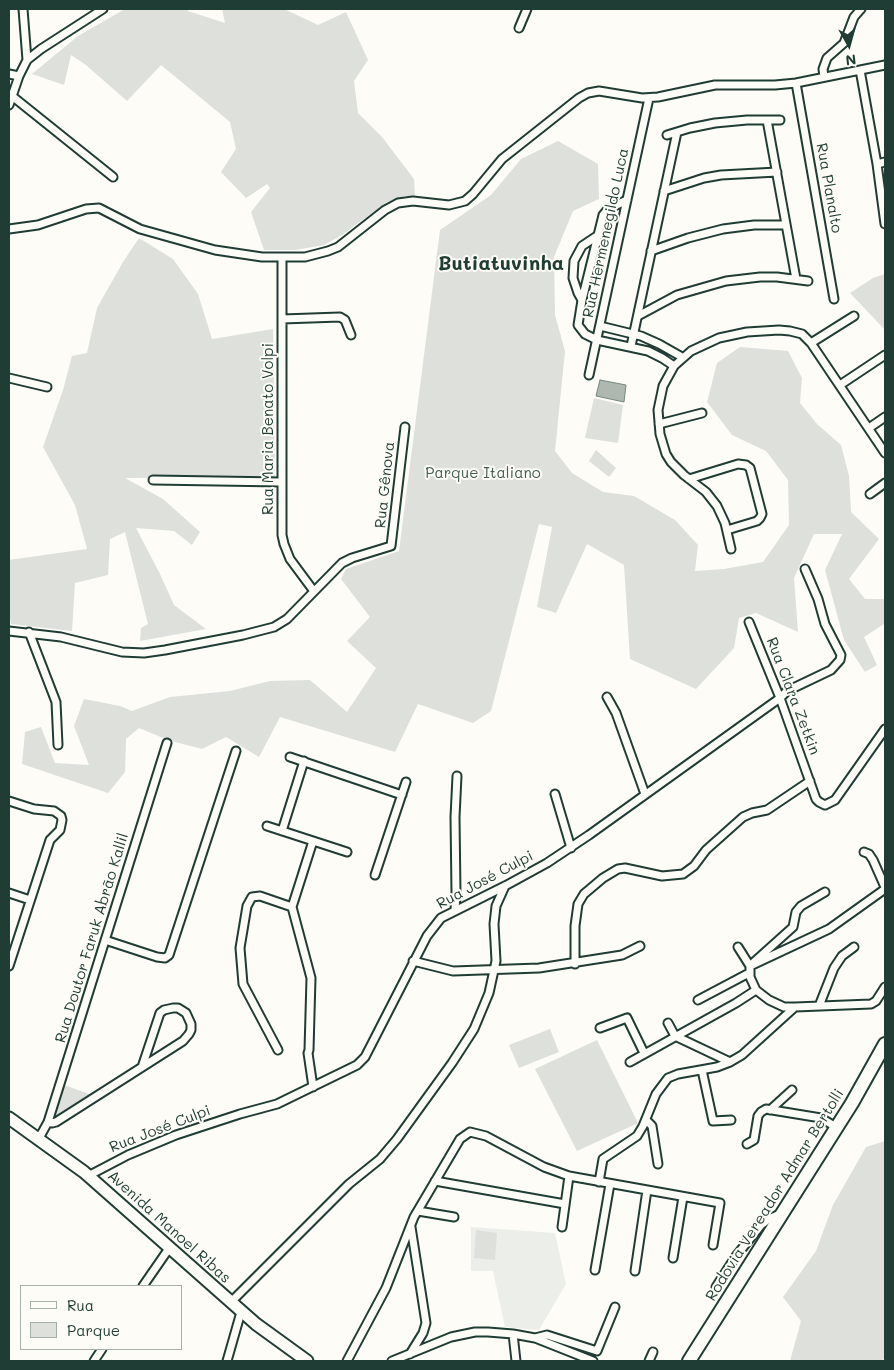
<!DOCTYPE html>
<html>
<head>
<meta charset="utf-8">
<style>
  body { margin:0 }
  #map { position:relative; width:894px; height:1370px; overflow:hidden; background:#fdfcf7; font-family:Mali,sans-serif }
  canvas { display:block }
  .frame { position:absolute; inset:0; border:10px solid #1f3d34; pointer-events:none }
  .legend { position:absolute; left:20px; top:1285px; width:162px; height:65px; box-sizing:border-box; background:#fdfcf7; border:1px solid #a4b0a9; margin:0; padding:6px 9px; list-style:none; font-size:15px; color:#1f3d34 }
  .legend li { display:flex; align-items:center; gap:10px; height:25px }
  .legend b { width:25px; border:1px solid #a4b0a9 }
  .north { position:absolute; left:824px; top:20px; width:50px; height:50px; -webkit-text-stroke:4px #fdfcf7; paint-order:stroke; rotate:173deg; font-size:14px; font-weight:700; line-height:20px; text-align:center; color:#1f3d34 }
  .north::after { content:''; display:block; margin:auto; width:18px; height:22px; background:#1f3d34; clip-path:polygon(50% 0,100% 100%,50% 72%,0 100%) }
</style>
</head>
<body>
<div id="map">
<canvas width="894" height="1370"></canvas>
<div class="frame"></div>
<ul class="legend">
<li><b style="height:6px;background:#fdfcf7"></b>Rua</li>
<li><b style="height:14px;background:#dde0db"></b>Parque</li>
</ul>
<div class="north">N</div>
</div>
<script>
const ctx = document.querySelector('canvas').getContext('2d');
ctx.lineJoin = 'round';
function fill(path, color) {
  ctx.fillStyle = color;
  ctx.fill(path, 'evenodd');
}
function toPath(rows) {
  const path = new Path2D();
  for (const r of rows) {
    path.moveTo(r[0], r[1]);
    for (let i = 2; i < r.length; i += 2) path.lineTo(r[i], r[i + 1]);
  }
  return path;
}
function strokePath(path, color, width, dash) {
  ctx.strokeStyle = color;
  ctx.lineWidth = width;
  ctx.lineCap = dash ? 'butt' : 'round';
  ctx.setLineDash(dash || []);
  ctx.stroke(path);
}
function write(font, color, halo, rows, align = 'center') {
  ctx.font = font + ' Mali,sans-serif';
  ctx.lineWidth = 4;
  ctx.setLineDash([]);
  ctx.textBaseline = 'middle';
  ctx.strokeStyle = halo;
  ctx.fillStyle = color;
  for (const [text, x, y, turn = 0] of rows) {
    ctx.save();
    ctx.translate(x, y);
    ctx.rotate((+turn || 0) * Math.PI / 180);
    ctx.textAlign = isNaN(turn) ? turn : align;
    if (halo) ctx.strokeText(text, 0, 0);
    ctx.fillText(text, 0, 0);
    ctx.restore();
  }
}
const built = toPath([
  [471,1227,555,1233,566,1284,539,1330,505,1327,493,1271,471,1271]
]);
const green = toPath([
  [125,9,188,9,188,11,225,23,222,9,284,9,318,25,346,12,368,60,354,81,358,113,382,137,414,179,415,196,405,196,387,202,342,235,324,245,295,250,264,250,251,212,270,188,267,184,246,198,221,172,236,149,230,122,161,65,127,101,86,65,71,55,64,85,32,74,78,36],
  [558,141,598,164,599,199,573,211,554,257,555,315,565,351,555,451,572,473,603,492,634,496,675,520,698,545,695,571,724,569,763,562,789,525,788,480,766,451,732,435,707,402,717,363,740,347,788,351,802,378,800,403,817,424,841,445,849,476,851,512,879,539,849,579,865,599,885,599,885,627,884,624,864,637,877,665,865,672,844,640,825,570,842,534,814,534,794,578,798,632,756,613,739,618,734,648,696,689,630,659,624,565,587,544,556,613,537,607,552,527,539,524,491,711,473,723,418,704,395,752,280,717,259,757,226,737,202,749,168,740,139,728,126,739,125,772,108,793,22,764,25,732,41,727,55,763,89,765,74,726,84,699,120,706,132,711,170,697,230,691,270,681,310,680,347,712,376,668,347,641,370,617,341,579,346,569,399,551,440,230,491,195,521,159],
  [139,238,173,259,198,294,212,339,273,329,275,477,125,478,163,499,200,532,192,545,174,531,136,528,160,574,174,605,206,629,140,641,141,628,148,624,125,532,110,539,108,575,75,583,72,631,11,624,9,613,9,560,87,549,75,505,43,447,63,390,72,356,87,353,97,308,123,262],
  [885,274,885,330,850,293,873,278],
  [594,398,623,405,618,443,585,438],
  [596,450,616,468,609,477,589,461],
  [550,1029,559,1052,519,1068,509,1045],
  [597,1040,638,1123,577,1151,535,1069],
  [64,1085,95,1096,56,1118,55,1114],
  [885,1141,885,1357,882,1361,790,1361,801,1321,783,1297,816,1251,833,1205,866,1147],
  [476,1230,497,1233,495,1260,474,1258]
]);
const water = toPath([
  [600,380,626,385,624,402,596,396,600,380]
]);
const street = toPath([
  [23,9,27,60],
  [519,28,527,9],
  [860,70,877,164,885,224],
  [9,74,19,76],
  [824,77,823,69,827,58,844,43,854,17,861,9],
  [796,83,834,299],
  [12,96,113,177],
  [9,105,19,76,27,60,41,49,103,9],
  [767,120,796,279],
  [667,135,690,128,715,123,747,120,780,120],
  [877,164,885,162],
  [664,191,704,178,721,175,777,172],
  [627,200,608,209,603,215,582,300,578,325,585,334,597,340,648,351,662,358,674,366],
  [9,229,38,225,86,209,99,208,140,229,215,250,262,257,305,257,328,251,338,247,385,210,398,203,413,201,449,205,465,201,473,194,502,159,579,98,588,93,599,91,642,98,658,97,715,85,775,85,796,83,885,65],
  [651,251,688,238,723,229,754,225,786,225],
  [282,258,282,535,284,544,290,559,313,590],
  [582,300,578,293,573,278,574,261,582,246,597,236],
  [638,316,677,295,726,281,760,277,777,277,808,281],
  [282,319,340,317,345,320,351,335],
  [600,326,641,336,659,344,682,357],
  [811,343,854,316],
  [631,346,677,132],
  [589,375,649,98],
  [9,378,47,387],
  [840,385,885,355],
  [659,424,702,413],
  [869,428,885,417],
  [689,479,738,464,746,465,750,468,762,514,760,518,757,521,727,530],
  [153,480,281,482],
  [870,494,885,483],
  [731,549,725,523,717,506,706,492,684,475,671,462,666,454,660,434,658,410,663,386,674,366,691,351,719,338,747,332,779,330,790,331,802,334,811,343,885,453],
  [749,622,780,698,816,799,819,802,825,805,835,800,885,729],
  [9,631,61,637,122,652,144,653,165,650,243,635,274,627,287,619,342,563,352,558,391,546,405,427],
  [29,632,56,702,58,745],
  [607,697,616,713,645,794],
  [290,757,402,795],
  [555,794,571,848],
  [9,801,34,809,54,811,61,816,62,820,60,830,50,840,9,966],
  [267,826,347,852],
  [282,831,304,761],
  [864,852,869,854,873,860,885,887],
  [375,875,406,782],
  [9,893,30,900],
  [455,910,456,893,455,817,457,776],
  [105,940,157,957,165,958,169,955,236,751],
  [738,947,750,966,750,977,756,990,769,1000,784,1007,795,1007],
  [413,961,453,971,539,968,622,955,640,946],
  [754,962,793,927,796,912,801,906,825,892],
  [575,964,575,926,578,904,584,894,603,878,618,869,625,868,662,876,683,874,694,866,706,850,743,817,752,813,767,810,810,781],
  [750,966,829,929,885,889],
  [698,1000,749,973],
  [819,1006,834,968,842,956,854,947],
  [668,1023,675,1036,730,1062],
  [600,1028,627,1018,644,1053],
  [278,1050,243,984,240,948,247,906,252,897,260,896,292,907],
  [630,1062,736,1003,756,990],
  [702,1070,713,1121,731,1120],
  [313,1087,308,1053,309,1050,311,978,292,907,313,841],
  [770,1110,792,1090],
  [646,1120,652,1126,658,1164],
  [48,1122,52,1123,56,1122,183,1041,189,1034,191,1030,191,1024,186,1013,178,1008,173,1008,164,1010,160,1013,142,1067],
  [38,1140,48,1122,167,743],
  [747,1144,754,1140,758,1116,761,1112,766,1109,821,1118,836,1127],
  [88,1176,128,1155,176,1135,240,1114,277,1104,357,1065,365,1057,427,936,441,918,505,886,547,863,589,835,780,698,787,691,831,670,840,660,841,655,825,624,818,599,805,569],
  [435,1181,565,1204],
  [599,1182,603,1159,637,1136,643,1126,656,1094,668,1078,678,1074,717,1067,730,1062,742,1055,795,1007,871,1004,876,1001,885,987],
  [418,1211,454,1217],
  [562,1227,569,1176],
  [673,1258,683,1197],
  [595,1270,610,1184],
  [635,1271,647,1190],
  [143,1286,170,1247],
  [716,1287,736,1256,761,1225,769,1219,780,1214],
  [231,1302,349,1184,380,1159,397,1139,452,1063,474,1029,489,993,496,961,494,924,496,906,505,886],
  [513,1334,516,1361],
  [535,1338,547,1335,597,1351,615,1307],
  [410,1354,423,1333,426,1323,411,1227],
  [94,1361,102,1349],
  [227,1361,241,1312],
  [347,1361,386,1288,414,1217,460,1139,470,1132,486,1136,544,1167,569,1176,720,1203,713,1245],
  [392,1361,451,1337,475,1332,488,1332,513,1334,535,1338,593,1361],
  [649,1361,653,1352]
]);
const primary = toPath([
  [9,1118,84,1172,256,1324,307,1361]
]);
const highway = toPath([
  [689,1361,852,1103,885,1044]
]);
const streetNames = [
  ["Rua Planalto",829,188,80],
  ["Rua Hermenegildo Luca",606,233,-78],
  ["Rua Maria Benato Volpi",268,429,-90],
  ["Rua Gênova",385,485,-84],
  ["Rua Clara Zetkin",793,696,69],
  ["Rua José Culpi",485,880,-28],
  ["Rua Doutor Faruk Abrão Kallil",92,938,-73],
  ["Rua José Culpi",160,1129,-21],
  ["Rodovia Vereador Admar Bertolli",775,1195,-58],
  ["Avenida Manoel Ribas",169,1227,42]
];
const parkNames = [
  ["Parque Italiano",483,473]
];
const districtNames = [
  ["Butiatuvinha",501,264]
];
fill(built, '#eceee9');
fill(green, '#dde0db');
fill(water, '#aeb8b1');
strokePath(water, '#75877f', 1);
strokePath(street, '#1f3d34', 11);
strokePath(primary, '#1f3d34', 15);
strokePath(highway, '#1f3d34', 16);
strokePath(street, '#fdfcf7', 7);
strokePath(primary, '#fdfcf7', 11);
strokePath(highway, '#fdfcf7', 12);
write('15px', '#1f3d34', '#fdfcf7', streetNames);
write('15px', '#455e55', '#fdfcf7', parkNames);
write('bold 20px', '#1f3d34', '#fdfcf7', districtNames);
</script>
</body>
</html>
